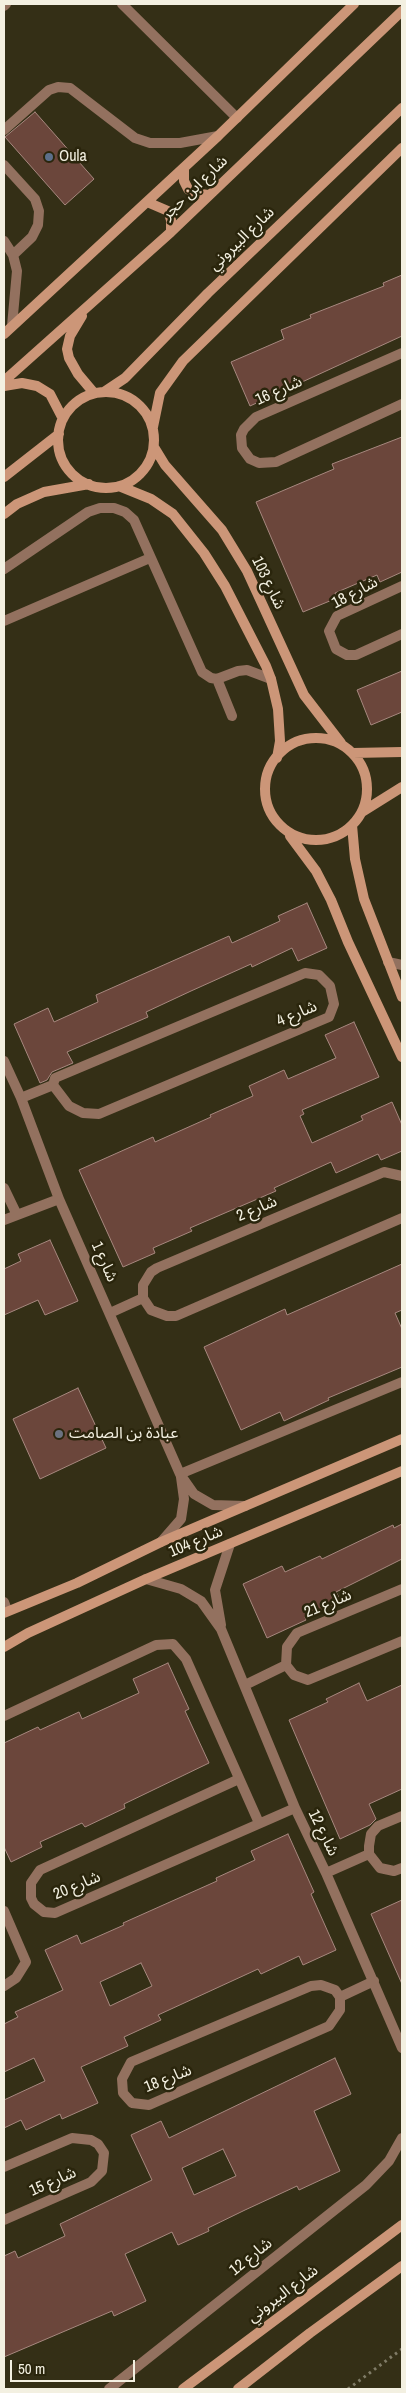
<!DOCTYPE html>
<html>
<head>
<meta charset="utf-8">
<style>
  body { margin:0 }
  #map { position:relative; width:406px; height:2393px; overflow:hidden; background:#342f16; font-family:"Archivo Narrow",sans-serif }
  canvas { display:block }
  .frame { position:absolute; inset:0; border:5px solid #f3f0e1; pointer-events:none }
  .scale { position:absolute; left:10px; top:2360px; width:125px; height:22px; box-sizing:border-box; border:2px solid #f3f0e1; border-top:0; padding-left:6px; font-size:15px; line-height:18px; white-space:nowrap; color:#f3f0e1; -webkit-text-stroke:4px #2a250c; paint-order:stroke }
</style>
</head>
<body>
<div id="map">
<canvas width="406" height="2393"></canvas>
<div class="frame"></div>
<div class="scale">50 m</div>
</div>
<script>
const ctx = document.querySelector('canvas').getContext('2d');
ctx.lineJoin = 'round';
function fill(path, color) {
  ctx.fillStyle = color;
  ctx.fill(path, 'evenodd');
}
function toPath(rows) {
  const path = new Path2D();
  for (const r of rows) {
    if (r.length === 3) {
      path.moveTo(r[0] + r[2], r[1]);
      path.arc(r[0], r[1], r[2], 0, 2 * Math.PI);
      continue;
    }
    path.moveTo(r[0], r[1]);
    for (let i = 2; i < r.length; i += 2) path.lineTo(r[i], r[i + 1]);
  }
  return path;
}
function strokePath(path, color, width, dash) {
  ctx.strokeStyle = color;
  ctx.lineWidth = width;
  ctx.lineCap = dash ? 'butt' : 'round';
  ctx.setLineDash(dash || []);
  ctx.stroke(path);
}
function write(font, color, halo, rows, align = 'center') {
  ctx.font = font + ' "Archivo Narrow","Noto Sans Arabic",sans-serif';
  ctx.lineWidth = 5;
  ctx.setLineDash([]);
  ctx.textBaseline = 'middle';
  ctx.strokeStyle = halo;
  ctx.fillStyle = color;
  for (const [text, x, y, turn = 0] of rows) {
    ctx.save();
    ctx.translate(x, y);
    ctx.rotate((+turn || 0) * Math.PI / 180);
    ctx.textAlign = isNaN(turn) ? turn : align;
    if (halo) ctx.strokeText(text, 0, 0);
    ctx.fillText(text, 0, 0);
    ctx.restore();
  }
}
const building = toPath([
  [35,112,94,179,65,205,5,137,35,112],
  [402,275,402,336,250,406,231,362,284,339,281,330,311,318,310,315,384,286,383,283,402,275],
  [402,437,402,572,380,582,377,575,335,593,337,598,303,612,256,502,334,469,332,464,402,437],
  [402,671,402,712,371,725,357,690,402,671],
  [307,903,327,948,298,961,292,948,252,967,251,964,191,991,146,1012,148,1017,67,1052,73,1063,52,1072,47,1080,40,1083,14,1024,48,1008,54,1022,98,1002,96,995,229,936,232,943,280,921,278,916,307,903],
  [354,1022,379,1077,302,1110,304,1114,300,1116,312,1143,363,1120,361,1116,392,1102,402,1125,402,1151,381,1160,378,1154,336,1173,331,1162,274,1188,276,1191,190,1228,192,1231,153,1248,155,1253,123,1267,79,1170,153,1137,155,1142,211,1117,210,1115,253,1096,249,1086,284,1070,288,1079,336,1058,325,1035,354,1022],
  [50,1240,78,1301,45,1315,38,1300,4,1315,4,1269,21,1261,18,1254,50,1240],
  [402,1264,402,1310,395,1313,402,1329,402,1367,328,1398,329,1400,284,1421,280,1412,241,1430,204,1347,285,1309,287,1315,402,1264],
  [78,1388,106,1448,40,1479,13,1419,78,1388],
  [402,1524,402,1559,336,1592,341,1601,305,1617,306,1620,267,1638,243,1584,282,1566,285,1572,320,1556,322,1559,393,1525,394,1528,402,1524],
  [168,1663,189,1709,185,1711,209,1763,124,1804,125,1808,85,1827,82,1823,40,1842,42,1847,11,1862,4,1847,4,1743,38,1727,40,1730,79,1712,82,1719,139,1693,133,1679,168,1663],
  [359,1683,367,1701,402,1685,402,1789,369,1804,376,1819,370,1825,340,1839,289,1720,328,1702,326,1699,359,1683],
  [288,1834,314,1892,311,1894,336,1950,303,1965,299,1956,261,1974,258,1969,158,2015,161,2020,124,2037,128,2046,81,2067,98,2103,62,2119,60,2114,26,2130,21,2120,4,2128,4,2100,45,2081,34,2058,4,2072,4,2024,18,2017,15,2012,63,1990,45,1950,77,1935,81,1944,124,1925,123,1923,217,1881,216,1878,255,1860,251,1851,288,1834],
  [141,1963,152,1986,110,2006,100,1982,141,1963],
  [402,1900,402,1984,371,1914,402,1900],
  [335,2058,351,2094,314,2111,340,2171,299,2190,297,2186,245,2210,208,2228,209,2231,178,2245,172,2232,125,2254,146,2301,114,2316,112,2311,4,2357,4,2256,15,2251,18,2258,65,2236,60,2224,152,2180,131,2135,161,2121,169,2138,335,2058],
  [223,2149,236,2176,194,2195,182,2168,223,2149]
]);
const path = toPath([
  [348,2389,402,2349]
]);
const lane = toPath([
  [122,4,237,118],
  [4,6,6,4],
  [4,130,49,90,58,87,70,88,135,138,150,143,180,143,218,136],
  [4,165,35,199,39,211,38,225,32,237,13,255],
  [4,241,13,255,17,271,12,326],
  [4,569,88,512,100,508,114,508,125,512,134,520,202,672,211,678,217,679,238,671,247,670,271,679],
  [4,621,150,558],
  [217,679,232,716],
  [388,962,402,965],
  [4,1602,7,1610]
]);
const street = toPath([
  [402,353,256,417,244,429,241,435,242,448,250,459,259,463,276,462,402,404],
  [402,586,337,616,329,631,336,649,347,655,356,655,402,634],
  [4,1061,21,1098,59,1199,180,1474,194,1494,213,1505,245,1506],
  [21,1098,53,1085,55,1078,305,973,319,975,330,986,334,1004,329,1017,99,1114,83,1113,69,1106,53,1085],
  [402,1176,384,1172,157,1268,151,1272,143,1285,143,1298,151,1310,167,1316,176,1316,402,1218],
  [4,1188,17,1215],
  [4,1220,59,1199],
  [110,1313,143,1298],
  [180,1474,402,1382],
  [161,1542,181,1519,184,1499,181,1477],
  [146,1579,181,1589,201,1601,221,1629,295,1808,326,1873,402,2048],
  [402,1589,297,1633,287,1647,286,1665,294,1675,308,1680,402,1641],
  [221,1625,215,1590,230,1544],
  [245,1685,286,1665],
  [4,1716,156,1645,173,1644,186,1659,259,1823],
  [239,1779,40,1870,31,1883,31,1898,34,1904,44,1912,55,1913,295,1808],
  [402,1816,378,1826,371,1834,369,1846,369,1854,380,1868,394,1871,402,1868],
  [326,1873,369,1854],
  [4,1911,26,1962,16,1978,4,1986],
  [321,1985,335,1990,340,1997,340,2010,329,2026,149,2105,132,2103,123,2093,122,2079,131,2062,311,1986,321,1985],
  [340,1997,374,1981],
  [4,2167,72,2138,91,2140,98,2144,104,2153,102,2171,91,2182,4,2220],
  [109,2389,366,2185,389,2161,402,2138]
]);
const secondary = toPath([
  [184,168,184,181,188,189,194,193,208,195],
  [147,202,168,211,171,220,171,232],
  [82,316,70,336,67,349,69,358,78,374,94,393],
  [4,334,218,136,354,4],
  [4,381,171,232,402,11],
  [4,386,22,383,37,386,50,394,63,419],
  [104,392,125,378,208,293,402,108],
  [106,440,48],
  [153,427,160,393,183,361,402,148],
  [154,447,165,465,222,530,247,571,304,695,341,743],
  [4,477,59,434],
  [119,486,151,499,173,514,204,553,225,586,266,666,271,679,278,709,280,741,277,758],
  [4,514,17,504,44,492,89,484],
  [316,789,51],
  [353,753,402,752],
  [362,812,402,787],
  [352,825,355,859,364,899,402,997],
  [290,836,316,871,331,900,348,942,402,1057],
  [4,1613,77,1583,161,1542,402,1439],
  [4,1647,28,1633,146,1579,402,1471],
  [183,2389,402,2225],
  [238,2389,310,2333,402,2266]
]);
const markers = [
  [49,157,5,"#5c6f8a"],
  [59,1434,5,"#6b7280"]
];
const poiNames = [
  ["Oula",59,157],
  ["عبادة بن الصامت",69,1434]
];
const streetNames = [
  ["شارع ابن حجر",195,188,-44],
  ["شارع البيروني",242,239,-44],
  ["شارع 16",279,391,-24],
  ["شارع 103",268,583,64],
  ["شارع 18",355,593,-28],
  ["شارع 4",297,1014,-23],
  ["شارع 2",257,1209,-23],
  ["شارع 1",104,1262,66],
  ["شارع 104",196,1542,-23],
  ["شارع 21",328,1604,-23],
  ["شارع 12",323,1833,64],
  ["شارع 20",77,1886,-23],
  ["شارع 18",168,2079,-22],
  ["شارع 15",53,2182,-24],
  ["شارع 12",251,2257,-39],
  ["شارع البيروني",283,2294,-37]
];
fill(building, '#6b463b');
strokePath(building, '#a7887f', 1);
strokePath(path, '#807c67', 3, [2.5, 4]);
strokePath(lane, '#93715f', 10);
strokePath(street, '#93715f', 10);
strokePath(secondary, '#cc9678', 10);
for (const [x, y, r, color] of markers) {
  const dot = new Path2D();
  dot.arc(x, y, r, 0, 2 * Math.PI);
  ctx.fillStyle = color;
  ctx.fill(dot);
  strokePath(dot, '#2a250c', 2);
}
write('16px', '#f3f0e1', '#2a250c', poiNames, 'left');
write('16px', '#f3f0e1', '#2a250c', streetNames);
</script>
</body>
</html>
